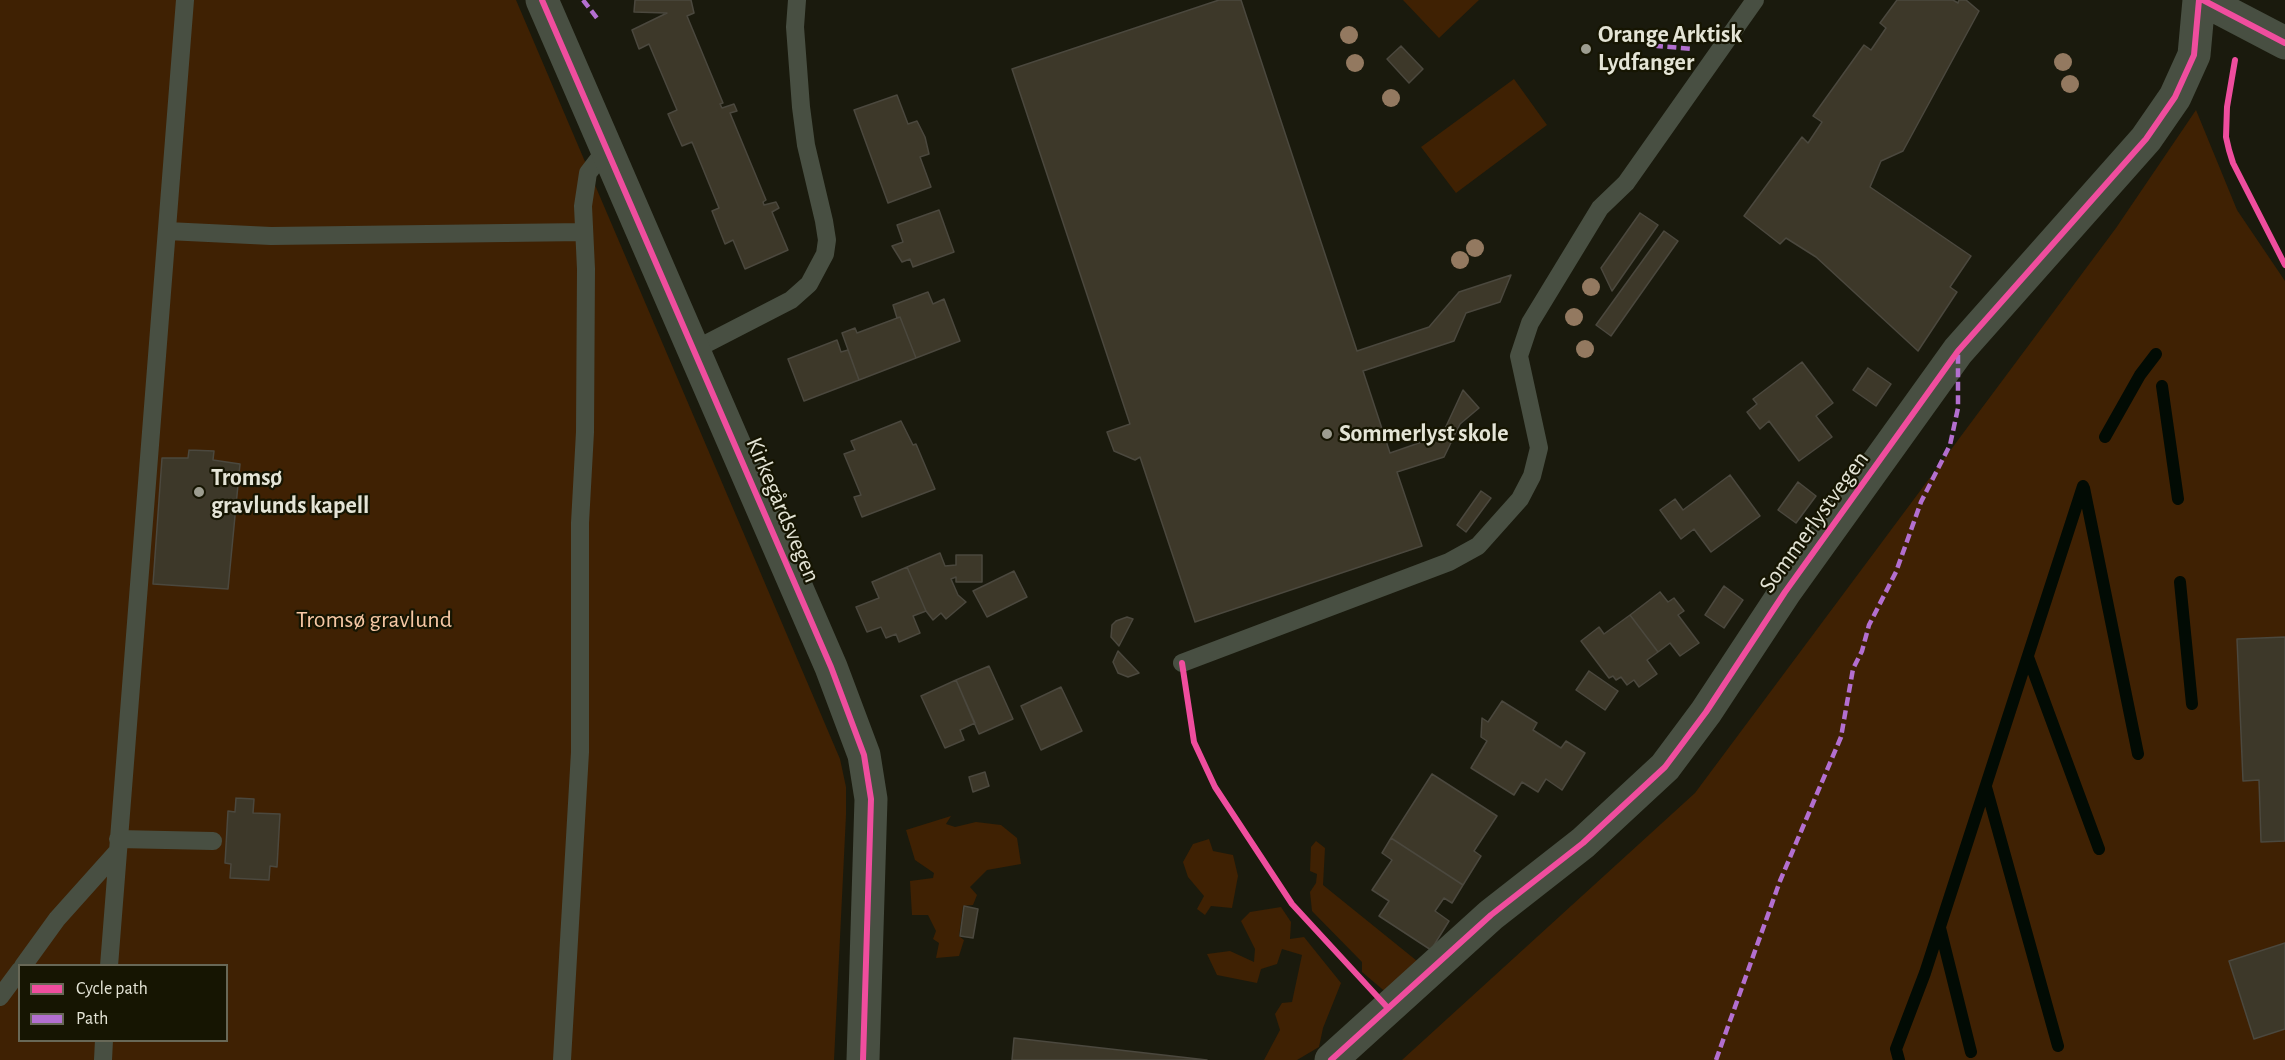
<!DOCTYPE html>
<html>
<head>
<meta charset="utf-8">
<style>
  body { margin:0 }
  #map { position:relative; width:2285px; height:1060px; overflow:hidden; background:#1a1a0d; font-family:"Alegreya Sans",sans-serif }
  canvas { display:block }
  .legend { position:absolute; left:18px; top:964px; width:210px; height:78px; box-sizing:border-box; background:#161502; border:2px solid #686857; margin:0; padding:8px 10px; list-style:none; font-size:18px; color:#e4e4d6 }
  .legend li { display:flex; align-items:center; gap:12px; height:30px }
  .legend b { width:30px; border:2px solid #686857 }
</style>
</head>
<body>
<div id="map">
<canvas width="2285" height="1060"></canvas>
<ul class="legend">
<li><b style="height:8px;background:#ef4d9e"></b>Cycle path</li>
<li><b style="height:8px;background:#b36fd0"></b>Path</li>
</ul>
</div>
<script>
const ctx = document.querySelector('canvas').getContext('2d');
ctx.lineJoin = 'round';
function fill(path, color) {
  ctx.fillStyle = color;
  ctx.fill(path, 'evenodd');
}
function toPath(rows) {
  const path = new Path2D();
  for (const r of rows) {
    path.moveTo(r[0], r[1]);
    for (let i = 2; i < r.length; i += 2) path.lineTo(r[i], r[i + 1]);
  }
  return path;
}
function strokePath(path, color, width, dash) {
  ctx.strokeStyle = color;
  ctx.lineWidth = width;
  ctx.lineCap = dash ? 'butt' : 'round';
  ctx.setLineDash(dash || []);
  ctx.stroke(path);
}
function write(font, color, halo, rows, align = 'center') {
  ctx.font = font + ' "Alegreya Sans",sans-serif';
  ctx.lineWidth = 4.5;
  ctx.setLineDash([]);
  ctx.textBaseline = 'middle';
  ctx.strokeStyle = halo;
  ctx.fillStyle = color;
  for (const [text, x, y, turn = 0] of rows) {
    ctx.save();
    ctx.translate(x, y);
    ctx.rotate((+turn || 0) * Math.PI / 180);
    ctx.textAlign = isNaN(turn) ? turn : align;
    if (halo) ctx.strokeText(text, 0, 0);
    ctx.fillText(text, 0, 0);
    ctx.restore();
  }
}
const green = toPath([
  [0,0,516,0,840,759,846,787,846,815,834,1060,0,1060],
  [20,966,226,966,226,1040,20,1040],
  [1403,0,1479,0,1439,38],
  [1514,79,1547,125,1456,193,1421,147],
  [2196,110,2237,210,2285,281,2285,1060,1402,1060,1695,793,2116,228],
  [951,816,946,824,955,827,976,822,1001,825,1017,838,1021,864,987,870,970,887,977,895,973,905,963,906,959,936,964,940,959,956,936,958,939,943,933,939,936,931,928,915,912,915,910,881,933,878,934,873,915,860,906,830],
  [1209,839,1213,851,1233,855,1238,876,1232,908,1211,906,1205,915,1197,909,1204,896,1188,877,1183,862,1193,844],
  [1316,841,1325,848,1323,885,1422,965,1388,994,1362,972,1362,962,1312,911,1310,892,1316,883,1317,874,1310,871,1311,847],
  [1281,907,1291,922,1290,939,1304,937,1341,983,1323,1028,1319,1047,1297,1060,1264,1060,1280,1030,1275,1014,1282,1003,1292,1002,1302,955,1282,949,1277,964,1261,969,1257,983,1217,975,1207,954,1230,951,1254,962,1255,949,1241,921,1250,912]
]);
const stream = toPath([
  [2162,386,2178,499],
  [2105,437,2140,375,2156,354],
  [2084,488,2138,754],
  [2180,582,2192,704],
  [2028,657,2099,849],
  [1986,787,2058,1046],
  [1940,928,1971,1052],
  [1899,1060,1896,1049,1925,973,2083,486]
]);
const building = toPath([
  [635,0,691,0,694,13,687,16,723,103,720,104,722,108,734,104,737,111,730,113,766,200,763,202,764,205,776,202,779,208,772,212,788,250,745,269,733,240,725,244,712,211,719,208,692,142,682,146,668,114,677,110,649,44,639,49,632,30,667,13,634,12,635,0],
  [1219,0,1241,0,1357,351,1429,327,1459,292,1511,275,1500,302,1466,313,1454,341,1363,371,1390,453,1442,435,1463,390,1479,408,1460,424,1444,457,1397,472,1422,546,1195,622,1140,457,1135,460,1114,451,1107,432,1130,424,1012,69,1219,0],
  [1897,0,1953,0,1958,3,1959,0,1966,0,1979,11,1903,151,1881,161,1870,187,1971,256,1950,287,1957,292,1918,351,1816,257,1786,238,1780,244,1744,216,1802,137,1808,143,1822,122,1813,116,1864,45,1871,50,1886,28,1880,23,1897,0],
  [1401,46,1423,69,1409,83,1387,59,1401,46],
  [897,95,908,124,917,121,925,137,929,154,920,157,931,187,888,203,854,110,897,95],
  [939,210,954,252,913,267,910,259,902,262,892,246,903,242,897,225,939,210],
  [1640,213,1658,225,1612,291,1601,268,1640,213],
  [1664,231,1678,241,1611,336,1596,325,1664,231],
  [928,292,933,304,944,299,960,341,916,358,900,317,897,318,893,305,928,292],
  [900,317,916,358,859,380,842,333,855,328,857,333,900,317],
  [837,340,841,352,848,350,859,380,804,401,788,359,837,340],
  [1802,362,1833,403,1816,416,1832,437,1799,461,1769,421,1760,429,1747,412,1757,404,1753,399,1802,362],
  [1868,368,1891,384,1876,406,1853,390,1868,368],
  [901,421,913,445,916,444,935,489,862,517,854,497,861,495,844,454,855,450,851,441,901,421],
  [189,450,214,451,213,460,240,464,228,589,153,584,162,458,188,458,189,450],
  [1730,475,1760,516,1711,552,1694,529,1681,539,1660,510,1675,499,1683,510,1730,475],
  [1798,482,1816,496,1796,523,1778,510,1798,482],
  [1481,491,1491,498,1466,532,1457,525,1481,491],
  [940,553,945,566,956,565,956,555,982,555,982,582,956,582,956,577,951,579,958,595,966,602,946,619,941,613,933,620,926,611,907,567,940,553],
  [907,567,926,611,913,616,920,633,899,642,896,634,886,638,881,627,867,632,856,607,879,598,872,582,907,567],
  [1014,571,1027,597,987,617,973,591,1014,571],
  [1724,586,1743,600,1724,628,1705,615,1724,586],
  [1660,592,1668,602,1674,598,1684,611,1678,615,1699,643,1680,656,1670,643,1658,652,1630,615,1660,592],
  [1630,615,1658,652,1647,660,1657,674,1639,687,1634,680,1627,685,1621,677,1616,680,1613,676,1609,678,1581,641,1599,627,1604,634,1630,615],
  [1127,617,1133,619,1119,646,1111,637,1112,625,1116,621,1127,617],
  [2285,637,2285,841,2261,842,2259,780,2243,781,2237,639,2285,637],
  [1118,651,1139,673,1128,677,1118,673,1113,662,1118,651],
  [989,666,1013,719,979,734,956,680,989,666],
  [1589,671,1618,691,1605,710,1576,690,1589,671],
  [956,680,975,723,960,730,964,740,945,748,921,696,956,680],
  [1061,687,1082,731,1041,750,1021,706,1061,687],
  [1502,701,1537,723,1533,730,1561,748,1566,741,1585,753,1562,790,1546,779,1538,792,1522,782,1514,795,1471,768,1487,741,1481,737,1482,718,1488,722,1502,701],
  [985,772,989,786,973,792,969,777,985,772],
  [1432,774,1497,816,1474,851,1481,856,1463,885,1391,838,1432,774],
  [236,798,254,799,253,813,280,814,277,867,270,866,269,880,230,878,231,864,225,863,228,811,235,812,236,798],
  [1391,838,1463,885,1452,903,1444,898,1435,911,1449,921,1431,950,1379,916,1389,901,1372,890,1392,860,1382,853,1391,838],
  [964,906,978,909,973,938,960,936,964,906],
  [2285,943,2285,1029,2254,1039,2229,961,2285,943],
  [1014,1038,1207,1060,1012,1060,1014,1038]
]);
const service = toPath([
  [167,231,271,236,584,232],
  [694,350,791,300,809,284,825,254,827,240,824,221,806,145,801,107,795,27,797,0],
  [1182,663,1449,562,1478,546,1520,499,1532,476,1539,448,1519,356,1530,323,1600,208,1626,183,1755,0],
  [118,839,213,841],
  [23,966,57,919,117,852],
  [109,966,185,0],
  [0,997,20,970],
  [103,1060,104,1040],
  [562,1060,580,752,580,523,585,432,586,269,583,206,588,173,607,148]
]);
const minor = toPath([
  [2203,0,2285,43],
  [1331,1060,1491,915,1583,843,1665,767,1706,712,1785,592,1958,351,2146,139,2175,97,2194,55,2199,0]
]);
const tertiary = toPath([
  [542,0,831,667,864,755,871,799,863,1060]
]);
const quiet = toPath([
  [583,0,597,18],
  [1629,35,1657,46,1693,49],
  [1716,1060,1780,881,1841,737,1853,669,1862,651,1869,625,1896,572,1921,502,1950,445,1958,408,1958,351]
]);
const cycleway = toPath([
  [542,0,831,667,864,755,871,799,863,1060],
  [2203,0,2285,43],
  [2235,60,2227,107,2226,137,2229,150,2233,163,2285,265],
  [1182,663,1194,742,1215,787,1292,904,1387,1007],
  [1331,1060,1491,915,1583,843,1665,767,1706,712,1785,592,1958,351,2146,139,2175,97,2194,55,2199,0]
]);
const trees = [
  [1349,35],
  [2063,62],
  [1355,63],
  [2070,84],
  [1391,98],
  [1475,248],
  [1460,260],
  [1591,287],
  [1574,317],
  [1585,349]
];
const markers = [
  [1586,49,6,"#9d9d90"],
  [1327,434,6,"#9d9d90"],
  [199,492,6,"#9d9d90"]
];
const poiNames = [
  ["Orange Arktisk",1598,35],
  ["Lydfanger",1598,63],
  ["Sommerlyst skole",1339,434],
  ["Tromsø",211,478],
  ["gravlunds kapell",211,506]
];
const streetNames = [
  ["Kirkegårdsvegen",783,510,67],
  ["Sommerlystvegen",1814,522,-54]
];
const parkNames = [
  ["Tromsø gravlund",374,620]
];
fill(green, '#3f2103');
strokePath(stream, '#020b04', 12);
fill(building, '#3d3829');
strokePath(building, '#4b483e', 1.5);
strokePath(service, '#484f42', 18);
strokePath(minor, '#484f42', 33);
strokePath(tertiary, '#484f42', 33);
strokePath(quiet, '#b36fd0', 4.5, [9, 4.5]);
strokePath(cycleway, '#ef4d9e', 6);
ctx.fillStyle = '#937960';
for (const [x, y] of trees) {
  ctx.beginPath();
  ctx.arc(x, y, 9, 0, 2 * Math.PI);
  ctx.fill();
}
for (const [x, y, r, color] of markers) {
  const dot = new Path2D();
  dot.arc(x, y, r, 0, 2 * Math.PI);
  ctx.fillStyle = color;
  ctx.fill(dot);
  strokePath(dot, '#161502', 2);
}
write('bold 24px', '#e4e4d6', '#161502', poiNames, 'left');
write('24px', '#e4e4d6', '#161502', streetNames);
write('24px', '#f6c7a4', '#161502', parkNames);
</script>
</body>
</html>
